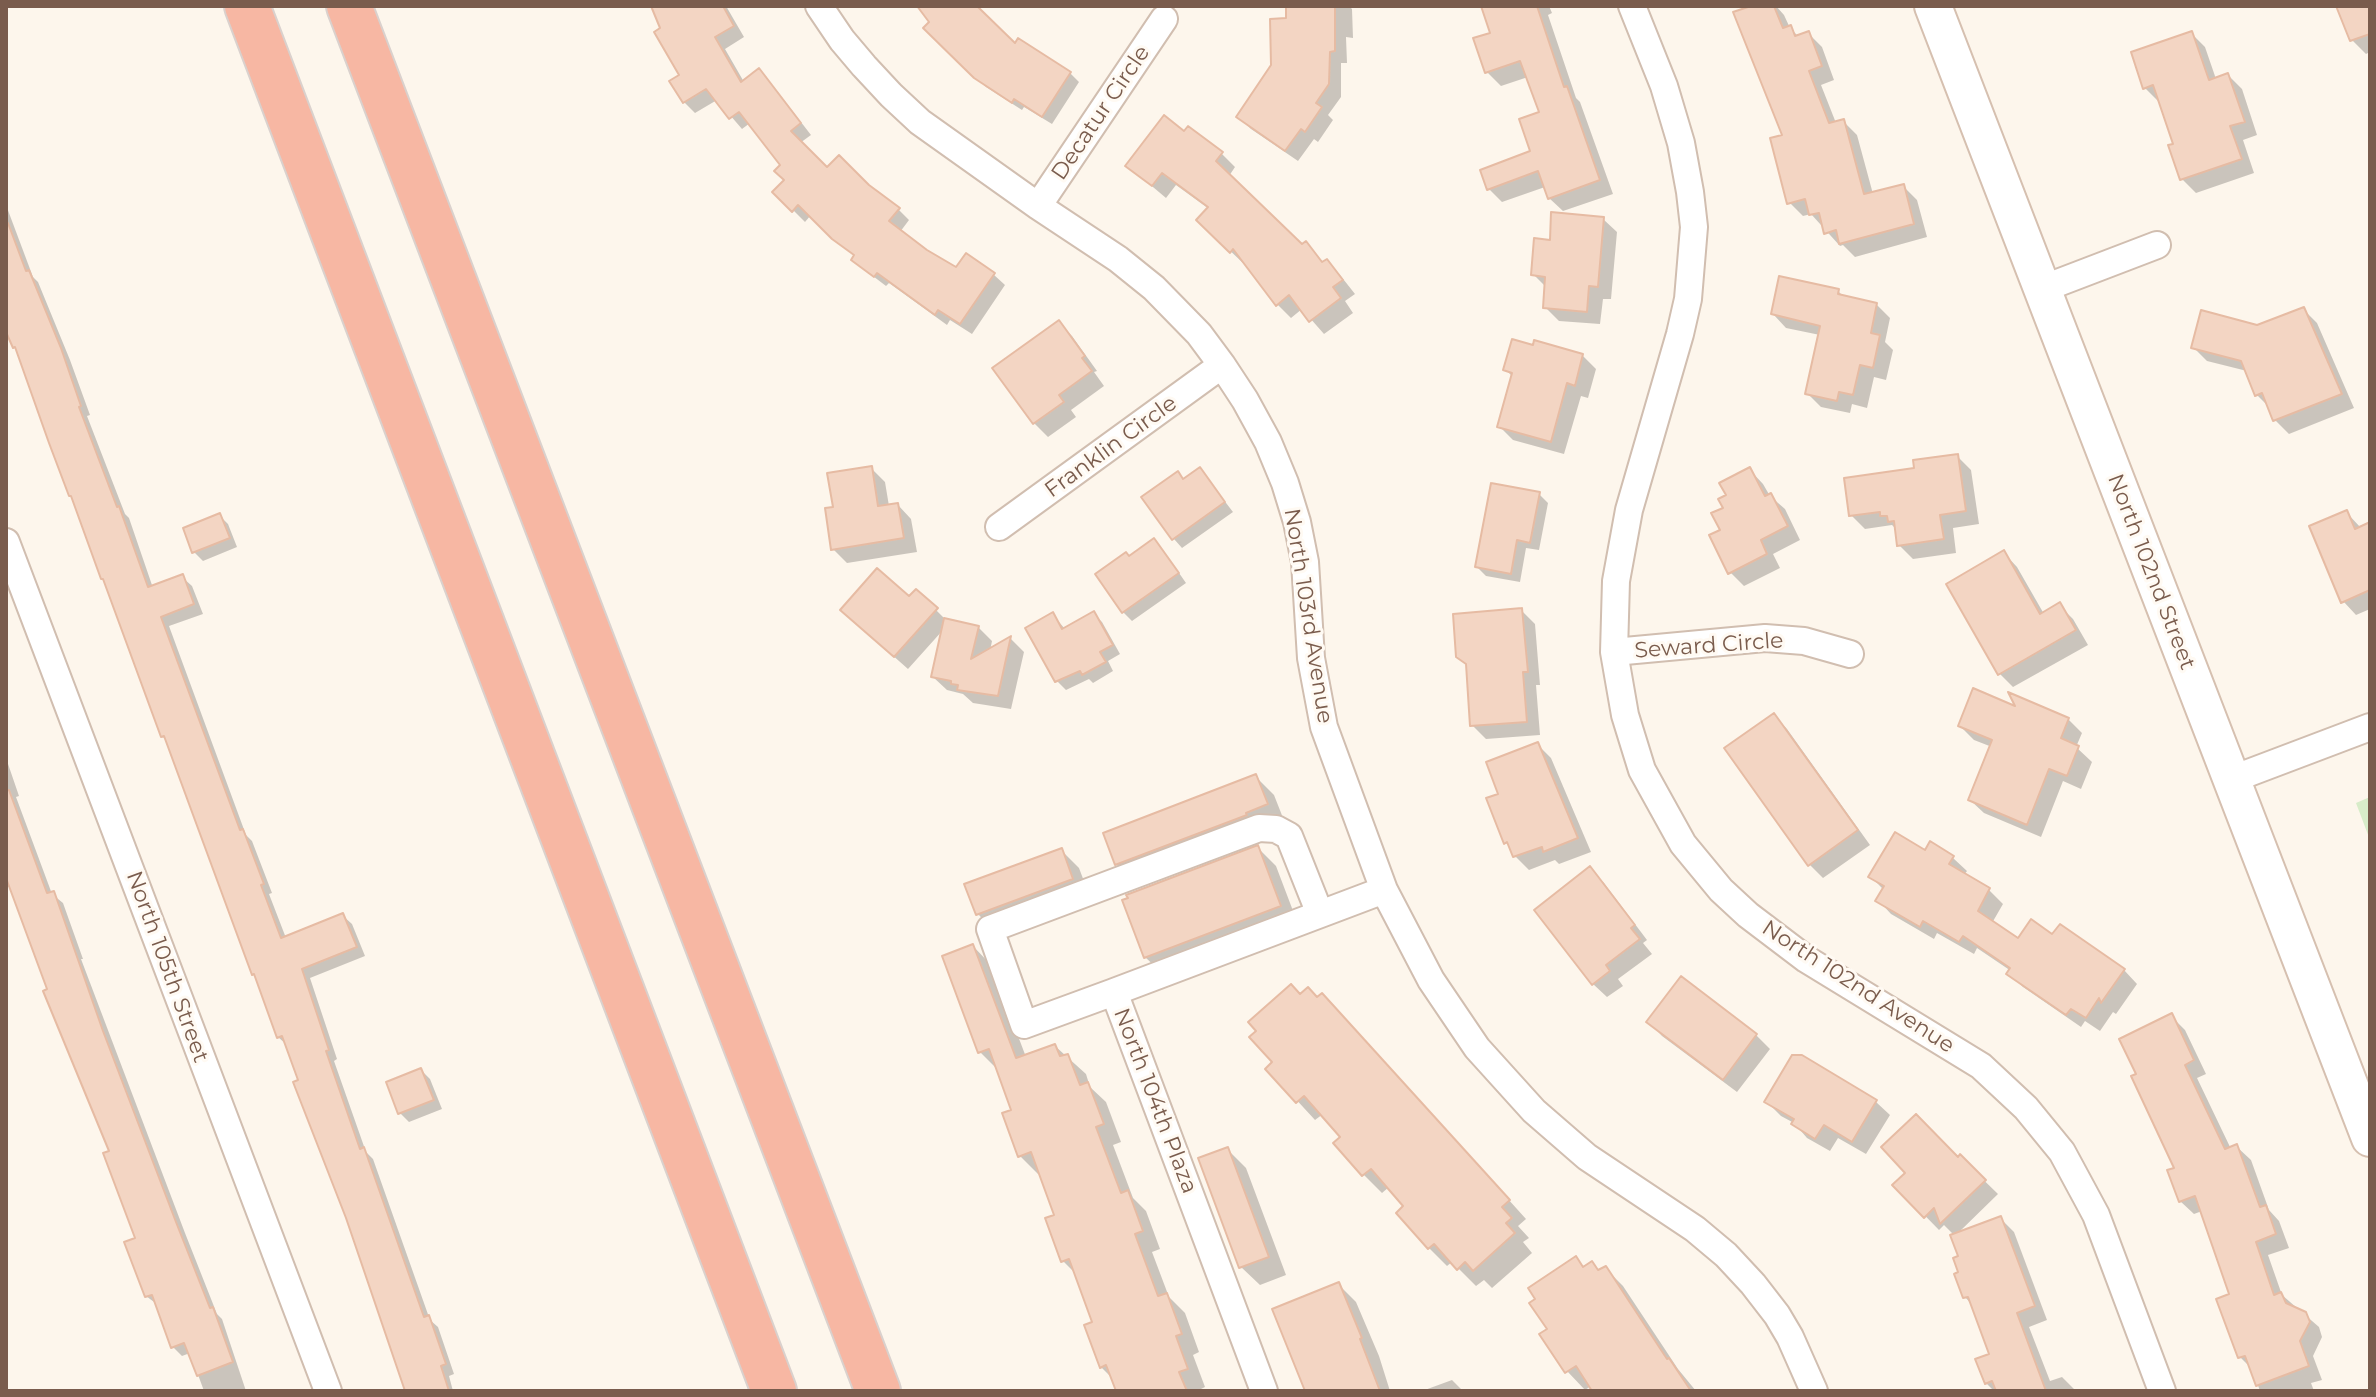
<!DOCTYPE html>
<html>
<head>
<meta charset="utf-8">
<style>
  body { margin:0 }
  #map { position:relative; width:2376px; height:1397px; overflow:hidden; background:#fdf6ec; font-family:Montserrat,sans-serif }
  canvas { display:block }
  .frame { position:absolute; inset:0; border:8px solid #7a5c4d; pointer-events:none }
</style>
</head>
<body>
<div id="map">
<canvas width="2376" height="1397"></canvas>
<div class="frame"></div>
</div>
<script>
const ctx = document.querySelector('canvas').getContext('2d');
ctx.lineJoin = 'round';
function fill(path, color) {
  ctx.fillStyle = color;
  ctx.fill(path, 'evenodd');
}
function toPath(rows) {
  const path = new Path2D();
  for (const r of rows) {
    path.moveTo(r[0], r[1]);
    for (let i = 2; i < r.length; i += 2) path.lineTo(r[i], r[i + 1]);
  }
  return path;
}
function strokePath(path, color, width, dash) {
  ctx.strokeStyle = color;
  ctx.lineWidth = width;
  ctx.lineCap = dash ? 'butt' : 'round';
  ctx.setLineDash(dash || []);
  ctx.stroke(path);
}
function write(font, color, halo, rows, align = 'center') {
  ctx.font = font + ' Montserrat,sans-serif';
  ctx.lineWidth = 6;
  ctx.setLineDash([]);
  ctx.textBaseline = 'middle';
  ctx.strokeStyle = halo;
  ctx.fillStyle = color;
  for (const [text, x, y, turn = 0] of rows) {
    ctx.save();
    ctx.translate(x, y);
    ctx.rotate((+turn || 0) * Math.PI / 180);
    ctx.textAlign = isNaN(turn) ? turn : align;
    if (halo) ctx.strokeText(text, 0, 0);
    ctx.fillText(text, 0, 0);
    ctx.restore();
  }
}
const green = toPath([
  [2370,797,2370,840,2356,803]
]);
const shadow = toPath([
  [653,6,726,6,744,37,725,49,744,82,759,71,770,82,811,135,800,143,827,170,867,186,898,209,909,220,900,232,956,270,993,274,1005,285,972,334,950,320,947,325,889,283,886,286,865,270,854,259,856,257,811,215,805,222,775,192,787,180,783,166,750,123,742,129,717,100,695,113,684,102,682,75],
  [947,6,974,6,1015,46,1070,73,1079,82,1052,124,1024,107,1022,110,986,87,926,28],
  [1287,6,1349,6,1352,9,1353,38,1346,37,1347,63,1341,63,1341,97,1328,115,1333,120,1318,142,1314,139,1298,161,1251,129,1239,117,1273,66,1297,20],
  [1483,6,1549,6,1552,13,1548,15,1576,98,1580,102,1613,194,1563,211,1549,198,1545,187,1502,202,1488,188,1533,152,1541,113,1528,77,1501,86,1487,72,1493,34],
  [1757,6,1776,6,1784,15,1790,28,1799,37,1808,33,1822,47,1834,80,1821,85,1836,123,1843,121,1857,135,1873,194,1903,186,1917,200,1927,237,1855,257,1843,245,1840,246,1811,214,1803,216,1789,202,1784,137],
  [2346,6,2370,6,2370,52,2366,54,2352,40,2339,9],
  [2192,34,2205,47,2216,79,2228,75,2242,89,2257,135,2243,140,2254,173,2196,193,2182,179,2175,145,2161,101,2159,102,2145,88],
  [1185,133,1222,154,1235,167,1229,176,1301,246,1306,243,1324,263,1327,262,1340,275,1355,294,1345,301,1353,313,1324,334,1302,309,1291,318,1277,304,1246,263,1245,265,1198,220,1209,209,1176,185,1166,198,1128,166],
  [6,205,33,277,38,282,70,360,90,415,87,416,125,514,129,518,153,588,182,577,192,586,203,614,169,626,246,835,252,841,272,893,269,894,286,938,342,915,352,924,365,956,310,978,337,1059,334,1061,366,1152,373,1159,430,1320,438,1327,454,1374,449,1376,453,1391,408,1391,288,1046,278,1037,257,977,253,974,168,741,163,736,19,352,14,347,6,326],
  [1603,219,1617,232,1611,299,1603,299,1600,324,1559,321,1545,307,1546,287,1533,274,1551,242],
  [1838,291,1845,298,1876,304,1890,318,1885,342,1893,350,1886,380,1874,377,1867,408,1852,404,1850,413,1821,407,1807,393,1820,335,1786,328,1773,314],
  [2303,309,2317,323,2354,408,2289,434,2275,420,2270,408,2257,395,2247,371,2207,361,2193,347,2257,327],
  [1059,323,1072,336,1097,371,1094,372,1104,386,1071,410,1076,417,1048,437,1034,423,995,368],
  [1582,355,1596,369,1588,398,1581,396,1564,454,1513,440,1499,426,1513,377,1505,369],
  [1957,456,1971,470,1979,524,1953,528,1956,553,1913,559,1899,545,1897,530,1892,525,1865,529,1851,515,1917,470],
  [871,468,885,482,889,506,898,505,911,519,917,552,847,563,833,549,835,509],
  [1200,469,1233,512,1182,548,1174,539,1185,481],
  [1750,470,1763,484,1770,496,1785,509,1800,540,1773,554,1780,568,1744,586,1730,572,1722,530,1728,496],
  [1539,494,1548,503,1539,550,1526,548,1520,582,1486,576,1477,567],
  [2347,513,2361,528,2370,526,2370,609,2356,615,2343,601],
  [219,515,228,524,237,547,203,561,194,552],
  [1154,541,1163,550,1186,583,1132,621,1123,612,1129,558],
  [2004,553,2017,567,2044,614,2059,605,2073,619,2088,645,2013,687,2000,674],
  [909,599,936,610,947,621,978,627,992,641,990,651,1011,639,1024,652,1011,709,973,703,963,694,947,690,933,677,943,630,908,669,856,623],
  [1521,610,1535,624,1540,685,1536,685,1540,735,1486,739,1472,725,1468,666,1458,656],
  [1093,613,1102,622,1120,654,1108,661,1113,671,1093,683,1089,679,1066,690,1057,681,1053,615,1065,629],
  [2020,710,2068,719,2082,733,2076,747,2092,762,2081,789,2063,781,2041,837,1984,813,1970,800,1992,747,1974,740,1960,726],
  [1774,715,1787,729,1870,845,1823,878,1809,864],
  [1537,744,1551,758,1591,852,1559,864,1555,860,1529,870,1515,856,1512,848,1506,843,1501,795],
  [6,758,19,796,16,797,52,894,63,903,83,959,81,959,185,1233,217,1314,222,1319,246,1391,204,1391,190,1353,182,1356,173,1347,158,1305,146,1296,138,1239,111,1152,13,891,6,884],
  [1255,776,1274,795,1285,823,1135,882,1117,864],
  [1931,844,1953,858,1967,871,1964,875,1989,890,2003,904,1992,923,2018,941,2053,937,2124,970,2137,984,2116,1014,2113,1012,2100,1031,2085,1021,2081,1027,2023,987,2009,974,2011,971,1977,948,1974,954,1937,933,1934,939,1891,914,1878,900,1884,890,1871,877,1925,853],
  [1258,848,1276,866,1298,924,1164,975,1145,957],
  [1061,850,1079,868,1090,897,996,933,978,914],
  [1590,869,1604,883,1647,940,1643,943,1652,954,1618,979,1623,986,1607,997,1593,984],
  [973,946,991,965,1026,1057,1055,1046,1086,1074,1090,1087,1106,1102,1121,1142,1113,1145,1133,1198,1146,1211,1160,1249,1152,1252,1169,1297,1185,1313,1199,1352,1193,1355,1205,1387,1197,1391,1118,1391,1113,1379,1101,1367,1095,1323,1078,1276,1063,1261,1048,1219,1056,1216,1041,1173,1038,1174,1020,1156,1014,1111,999,1071,980,1052],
  [2171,1016,2185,1030,2206,1074,2197,1078,2231,1149,2237,1147,2251,1160,2269,1210,2279,1221,2289,1248,2268,1255,2282,1295,2319,1327,2322,1337,2313,1356,2322,1380,2311,1383,2314,1391,2260,1391,2252,1369,2240,1357,2231,1295,2202,1211,2194,1214,2180,1201,2177,1169,2138,1074],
  [1649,1022,1756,1035,1770,1049,1737,1092,1662,1036],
  [1268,1069,1453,1138,1526,1219,1518,1226,1529,1238,1523,1242,1532,1253,1492,1288,1484,1280,1476,1286,1452,1262,1447,1266,1429,1248,1406,1206,1389,1187,1382,1193,1364,1175,1336,1143,1343,1137,1323,1114,1315,1120],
  [421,1070,430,1079,442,1109,409,1122,400,1113],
  [1767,1102,1876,1102,1890,1115,1866,1154,1838,1138,1830,1151,1807,1138,1794,1123,1781,1116],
  [1227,1149,1246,1168,1286,1275,1260,1285,1241,1267],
  [1960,1157,1998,1194,1956,1235,2000,1218,2014,1232,2047,1320,2029,1327,2050,1381,2062,1377,2076,1391,1994,1391,1986,1383,1992,1355,1973,1306,1965,1297,1960,1257,1954,1235,1944,1225,1939,1230,1895,1185],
  [1576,1259,1585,1268,1592,1264,1600,1272,1605,1268,1623,1286,1678,1369,1696,1391,1595,1391,1591,1386,1585,1390,1567,1371,1550,1329],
  [1338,1284,1356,1302,1379,1356,1390,1391,1308,1391],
  [1452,1380,1463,1391,1422,1391]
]);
const building = toPath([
  [651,6,723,6,734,26,715,37,741,82,759,68,801,123,791,131,827,167,839,155,869,185,900,208,889,221,927,250,956,267,966,253,995,273,960,324,938,310,935,315,877,273,874,277,851,260,854,255,832,239,798,205,792,212,772,192,784,180,774,171,780,165,739,112,729,119,706,89,683,103,669,81,679,75,654,32,660,28,651,6],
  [917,6,977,6,1015,43,1018,38,1071,72,1042,117,1014,99,1012,103,974,78,923,28,929,22,917,6],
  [1286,6,1335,6,1335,51,1330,52,1329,84,1316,103,1322,107,1305,132,1301,129,1285,151,1236,117,1271,65,1270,19,1286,18,1286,6],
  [1481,6,1537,6,1564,87,1567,86,1600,180,1548,199,1538,171,1487,190,1480,170,1530,151,1519,119,1539,112,1520,61,1485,73,1473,38,1490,33,1481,6],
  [1751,6,1774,6,1783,28,1791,25,1795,36,1809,31,1822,66,1809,71,1829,123,1844,119,1864,194,1904,184,1914,224,1839,244,1836,230,1824,234,1819,213,1809,215,1805,199,1787,204,1770,138,1782,135,1733,12,1751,6],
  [2336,6,2370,6,2370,34,2350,41,2336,6],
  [2192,31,2209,80,2228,73,2245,122,2230,126,2242,159,2180,180,2168,145,2173,144,2153,85,2143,89,2131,52,2192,31],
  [1164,115,1184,131,1188,126,1223,152,1216,161,1302,244,1306,241,1322,262,1327,259,1343,280,1333,287,1341,298,1309,322,1289,295,1276,306,1233,249,1230,253,1196,220,1208,207,1162,173,1152,186,1125,166,1164,115],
  [1551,212,1604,217,1598,287,1589,286,1587,312,1543,308,1545,277,1531,275,1534,238,1550,240,1551,212],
  [8,223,26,271,29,270,61,348,81,406,79,407,117,507,119,506,148,587,183,574,194,604,161,617,240,830,243,829,264,884,261,885,281,938,343,913,357,947,302,969,329,1050,326,1051,360,1149,364,1147,424,1317,429,1315,446,1364,441,1366,449,1391,405,1391,346,1218,293,1082,298,1080,282,1036,277,1038,254,974,252,975,164,736,161,737,103,579,101,579,71,496,69,496,49,443,15,347,13,348,6,332,6,224,8,223],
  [1779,276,1839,289,1838,294,1877,303,1871,333,1880,335,1873,368,1860,365,1853,395,1839,392,1837,401,1805,394,1820,326,1771,314,1779,276],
  [2304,307,2342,394,2273,421,2262,393,2255,396,2241,361,2191,348,2201,310,2257,325,2304,307],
  [1059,320,1085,356,1082,358,1092,371,1059,395,1064,402,1033,424,992,368,1059,320],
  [1512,339,1533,345,1534,340,1583,354,1575,386,1567,383,1551,442,1497,427,1512,373,1503,370,1512,339],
  [1958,454,1966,511,1940,515,1944,539,1897,546,1894,521,1888,522,1887,516,1880,516,1880,512,1849,516,1844,478,1914,468,1913,460,1958,454],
  [872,466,878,506,898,503,904,538,831,550,825,508,833,507,827,473,872,466],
  [1200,467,1225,502,1172,540,1141,497,1178,471,1183,479,1200,467],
  [1750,467,1765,496,1771,493,1788,526,1761,540,1767,554,1728,574,1709,535,1720,530,1711,513,1723,508,1718,499,1726,495,1719,483,1750,467],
  [1491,483,1540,492,1530,543,1517,540,1511,574,1475,567,1491,483],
  [2347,510,2355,529,2370,522,2370,590,2341,603,2309,526,2347,510],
  [220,513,230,538,192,553,183,528,220,513],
  [1154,538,1179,573,1122,613,1095,574,1126,552,1129,556,1154,538],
  [2004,550,2040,614,2060,602,2076,630,1998,675,1946,584,2004,550],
  [877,568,909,596,916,589,938,608,894,657,840,610,877,568],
  [1522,608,1528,672,1523,672,1527,722,1470,726,1466,664,1456,657,1453,614,1522,608],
  [1094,611,1113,645,1100,652,1106,662,1082,675,1080,671,1055,682,1025,628,1053,612,1062,629,1094,611],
  [944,618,979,626,971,659,1011,636,998,696,957,690,958,685,951,684,951,681,931,677,944,618],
  [1973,688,2015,706,2008,692,2069,718,2061,738,2079,746,2067,776,2049,769,2027,825,1968,800,1992,740,1958,726,1973,688],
  [1774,713,1858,830,1808,866,1724,748,1774,713],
  [1538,742,1578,838,1543,852,1542,847,1513,857,1507,842,1504,844,1486,798,1498,794,1486,762,1538,742],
  [1256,774,1268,804,1246,813,1247,815,1115,865,1103,833,1256,774],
  [6,790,9,790,47,893,54,891,103,1031,176,1222,210,1308,213,1307,233,1362,197,1376,184,1343,171,1348,152,1295,145,1297,124,1242,135,1238,103,1153,109,1151,43,991,47,989,6,878,6,790],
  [1895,832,1925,850,1930,841,1954,856,1949,864,1990,888,1978,911,2018,938,2031,919,2052,934,2060,924,2125,969,2101,1003,2099,998,2086,1018,2071,1009,2066,1015,2006,974,2010,968,1963,936,1959,942,1923,921,1920,927,1875,901,1884,886,1868,877,1895,832],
  [1258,845,1281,906,1144,958,1122,900,1128,898,1126,895,1258,845],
  [1062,848,1073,879,976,915,964,884,1062,848],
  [1590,866,1635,925,1631,928,1640,939,1606,965,1610,971,1592,985,1534,910,1590,866],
  [973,944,1016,1058,1055,1044,1060,1056,1068,1054,1080,1085,1088,1082,1104,1124,1096,1127,1121,1193,1128,1190,1143,1231,1135,1234,1158,1296,1167,1293,1182,1334,1176,1336,1188,1369,1179,1372,1187,1391,1116,1391,1106,1365,1100,1368,1084,1325,1092,1322,1069,1259,1061,1262,1045,1218,1054,1215,1031,1152,1018,1157,1002,1113,1011,1110,989,1049,978,1053,942,956,973,944],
  [1681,976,1757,1034,1723,1080,1646,1022,1681,976],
  [1291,984,1300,994,1308,987,1317,997,1322,993,1510,1200,1502,1207,1512,1218,1506,1223,1515,1233,1473,1271,1465,1262,1457,1270,1434,1244,1428,1249,1396,1213,1403,1206,1371,1169,1362,1176,1333,1143,1340,1137,1304,1096,1296,1103,1265,1069,1272,1062,1249,1037,1256,1031,1248,1022,1291,984],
  [2172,1013,2194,1060,2185,1065,2225,1149,2237,1144,2260,1207,2266,1205,2276,1234,2256,1242,2274,1295,2281,1292,2286,1303,2306,1312,2310,1322,2300,1341,2309,1366,2256,1386,2245,1356,2238,1358,2216,1299,2229,1294,2195,1196,2179,1202,2167,1170,2174,1168,2131,1076,2136,1074,2119,1039,2172,1013],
  [1792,1055,1802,1055,1877,1100,1852,1142,1824,1125,1815,1139,1791,1124,1794,1119,1764,1102,1792,1055],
  [421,1068,434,1100,398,1114,386,1082,421,1068],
  [1916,1114,1958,1157,1960,1154,1986,1180,1940,1224,1934,1208,1924,1218,1892,1185,1905,1173,1881,1147,1916,1114],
  [1228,1147,1269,1257,1239,1268,1198,1158,1228,1147],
  [2001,1216,2035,1306,2017,1313,2046,1391,1996,1391,1992,1381,1985,1384,1975,1359,1989,1354,1968,1297,1963,1298,1954,1274,1958,1272,1953,1258,1958,1256,1950,1235,2001,1216],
  [1576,1256,1583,1267,1592,1261,1598,1270,1606,1266,1667,1359,1669,1358,1691,1391,1592,1391,1576,1366,1565,1373,1539,1334,1547,1329,1529,1303,1535,1299,1528,1288,1576,1256],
  [1339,1282,1362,1338,1360,1339,1380,1391,1305,1391,1272,1309,1339,1282]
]);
const minor = toPath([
  [819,6,842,40,864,66,891,95,920,122,1038,206,1118,259,1154,288,1199,334,1222,365,1245,400,1268,442,1285,483,1297,522,1305,562,1311,658,1324,727,1384,890,1431,980,1477,1048,1534,1111,1587,1157,1695,1229,1726,1255,1753,1284,1777,1315,1790,1337,1814,1391],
  [1632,6,1664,86,1681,143,1690,192,1694,227,1688,299,1680,334,1629,510,1616,581,1614,652,1625,715,1642,770,1683,844,1721,890,1748,915,1806,959,1981,1066,2026,1108,2062,1152,2096,1215,2162,1391],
  [1038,206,1164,19],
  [2042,289,2157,245],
  [999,527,1222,365],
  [6,542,328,1391],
  [1614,652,1765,638,1804,641,1850,654],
  [2230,780,2370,727],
  [1114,992,1024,1025,990,929,1259,828,1276,829,1289,836,1320,914],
  [1264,1391,1114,992,1384,890]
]);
const secondary = toPath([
  [1933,6,2370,1138]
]);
const motorway = toPath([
  [247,6,774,1391],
  [349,6,878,1391]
]);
const streetNames = [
  ["Decatur Circle",1101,113,-56],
  ["Franklin Circle",1111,447,-36],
  ["North 102nd Street",2151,572,69],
  ["North 103rd Avenue",1308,616,81],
  ["Seward Circle",1709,646,-4],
  ["North 105th Street",167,967,70],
  ["North 102nd Avenue",1858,987,33],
  ["North 104th Plaza",1155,1101,69]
];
fill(green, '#d8ecc9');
fill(shadow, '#0003');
fill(building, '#f3d5c3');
strokePath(building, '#e6bba3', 2);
strokePath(minor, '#d1beb0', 30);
strokePath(secondary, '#d6c0b0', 40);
strokePath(motorway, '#dad1cd', 48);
strokePath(minor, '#fff', 26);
strokePath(secondary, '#fff', 36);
strokePath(motorway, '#f7b7a3', 44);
write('22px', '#7a5c4d', '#fffaf3', streetNames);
</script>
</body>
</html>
